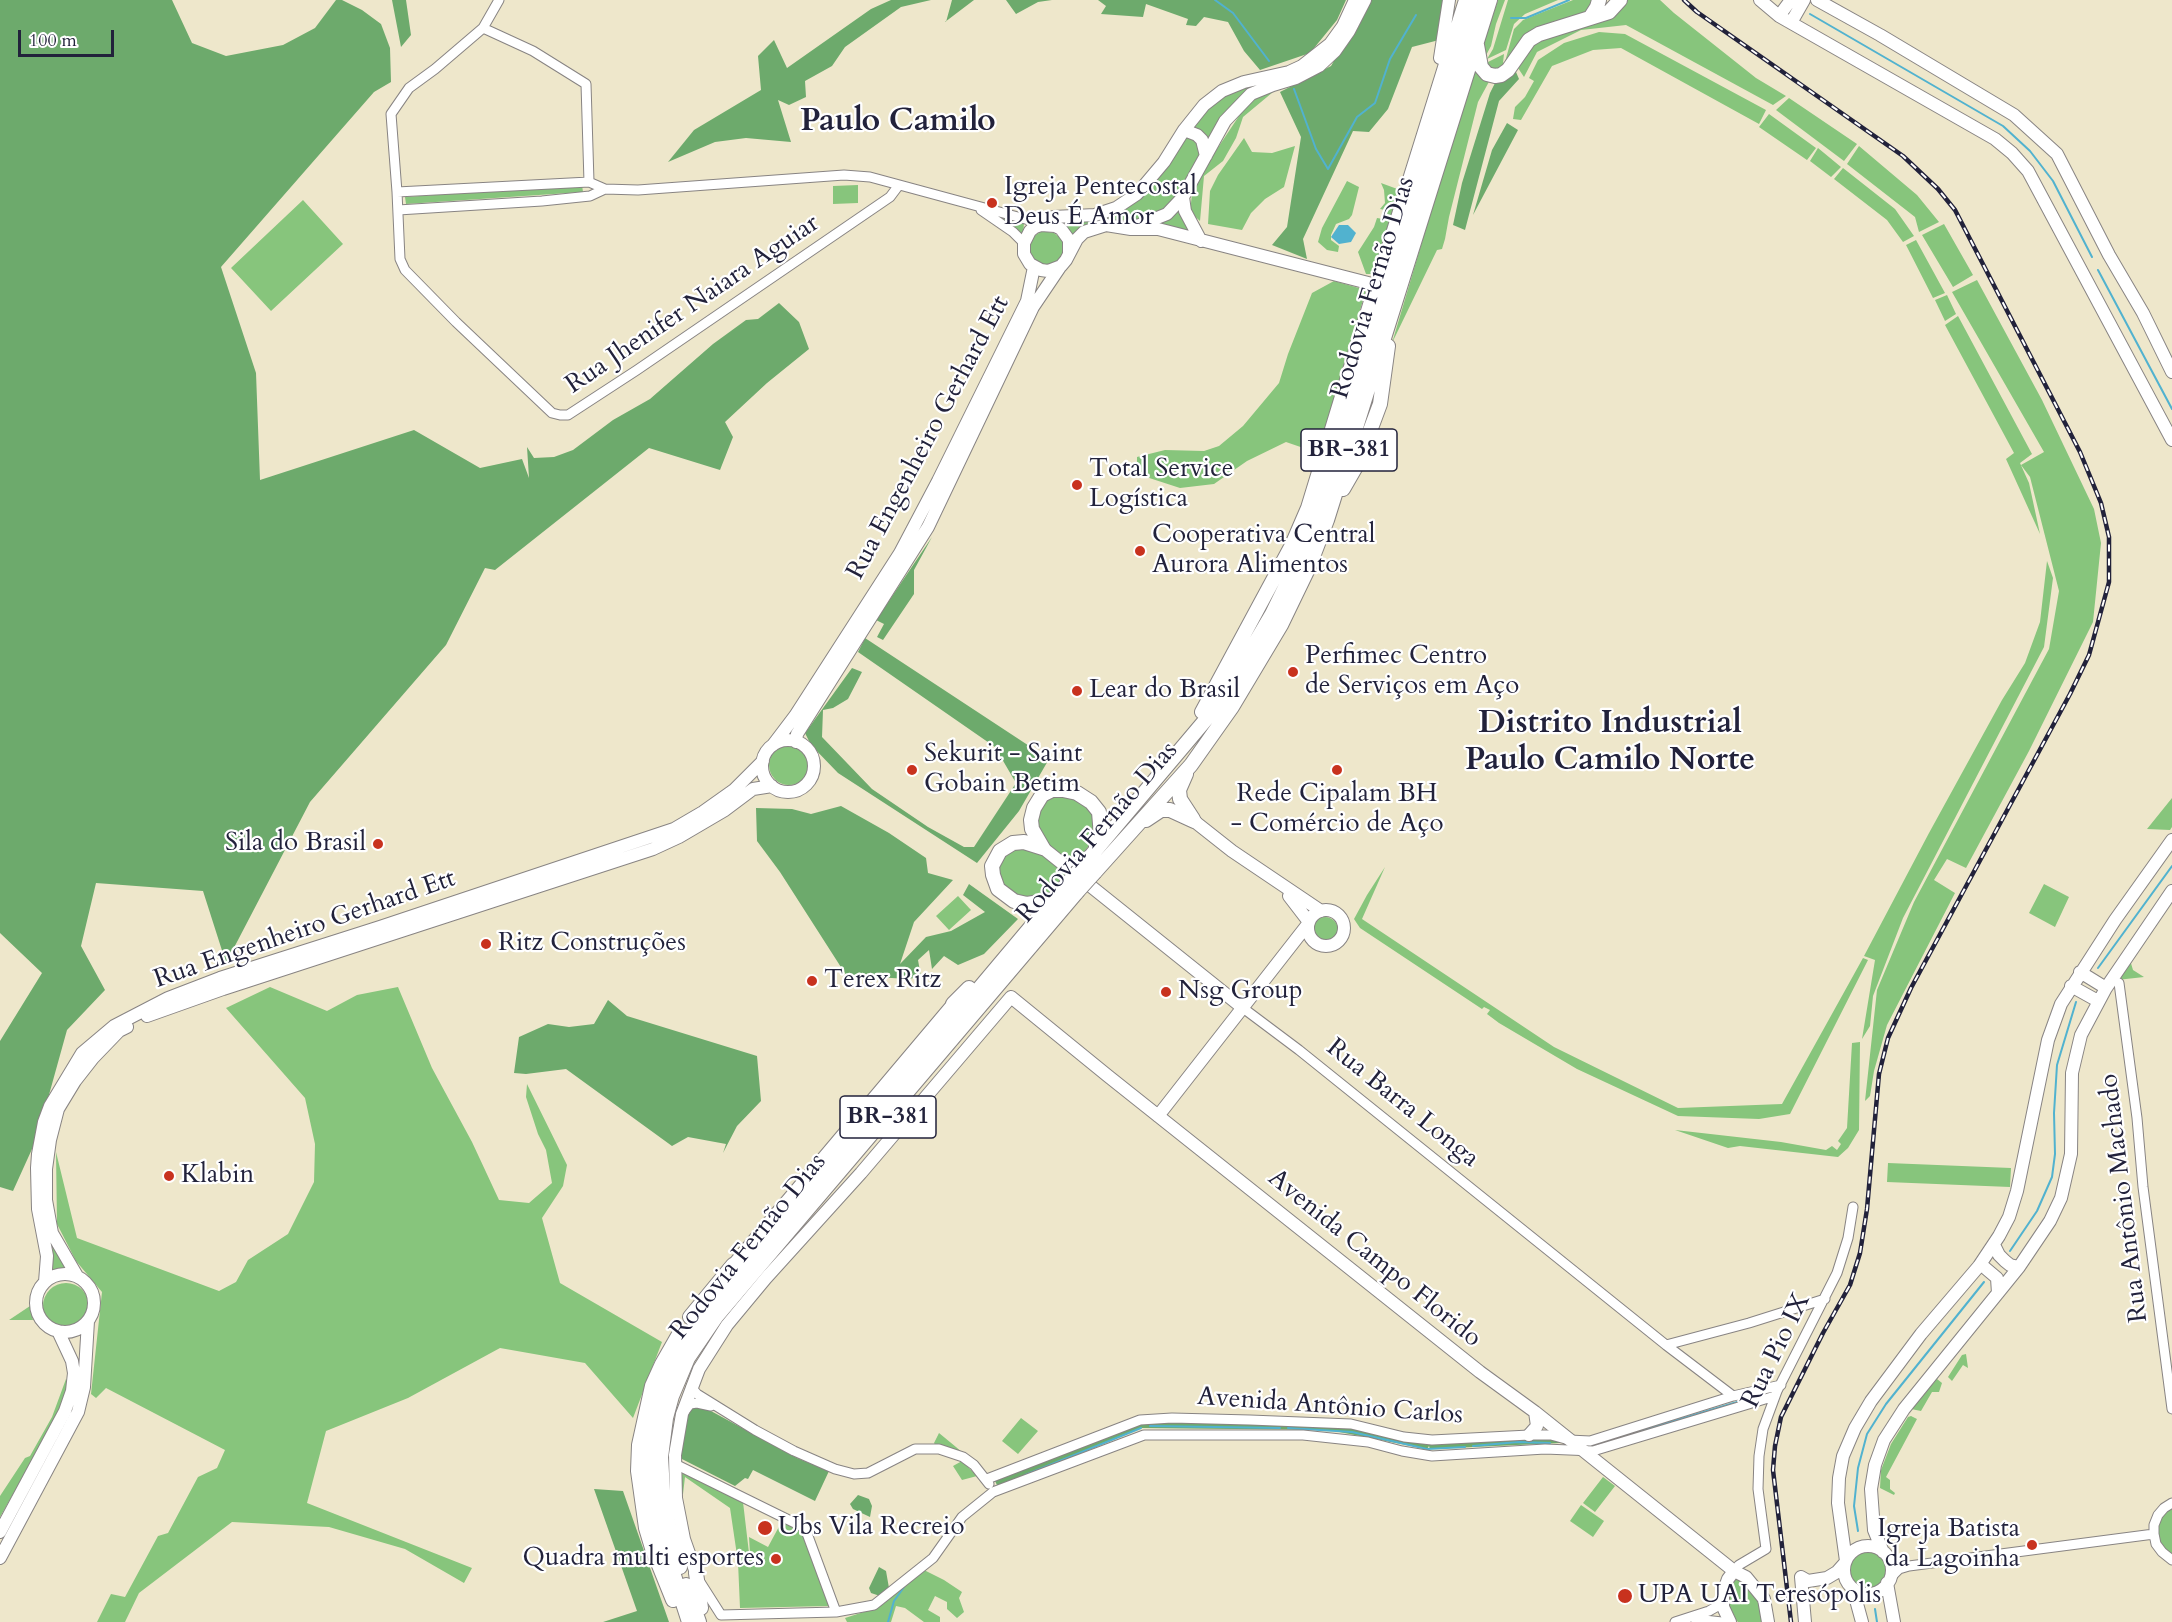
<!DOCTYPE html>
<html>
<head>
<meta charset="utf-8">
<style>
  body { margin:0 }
  #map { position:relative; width:2172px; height:1622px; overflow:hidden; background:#eee7cb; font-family:Cardo,serif }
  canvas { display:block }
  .scale { position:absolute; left:18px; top:30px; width:96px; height:27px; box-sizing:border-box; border:3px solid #22223b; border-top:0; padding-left:8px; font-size:18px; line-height:21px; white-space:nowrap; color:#22223b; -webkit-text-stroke:4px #fff; paint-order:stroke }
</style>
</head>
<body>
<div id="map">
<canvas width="2172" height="1622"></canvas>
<div class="scale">100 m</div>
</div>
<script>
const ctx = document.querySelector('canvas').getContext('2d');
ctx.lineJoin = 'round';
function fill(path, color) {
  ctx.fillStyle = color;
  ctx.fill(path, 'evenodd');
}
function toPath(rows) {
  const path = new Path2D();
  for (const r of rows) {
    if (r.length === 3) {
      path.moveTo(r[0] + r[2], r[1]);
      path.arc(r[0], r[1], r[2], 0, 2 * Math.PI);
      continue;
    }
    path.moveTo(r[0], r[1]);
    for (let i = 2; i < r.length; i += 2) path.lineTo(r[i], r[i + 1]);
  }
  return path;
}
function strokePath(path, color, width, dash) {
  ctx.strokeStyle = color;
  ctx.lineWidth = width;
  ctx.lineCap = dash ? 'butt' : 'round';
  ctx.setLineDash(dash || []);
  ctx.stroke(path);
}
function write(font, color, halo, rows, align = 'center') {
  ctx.font = font + ' Cardo,serif';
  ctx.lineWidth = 4.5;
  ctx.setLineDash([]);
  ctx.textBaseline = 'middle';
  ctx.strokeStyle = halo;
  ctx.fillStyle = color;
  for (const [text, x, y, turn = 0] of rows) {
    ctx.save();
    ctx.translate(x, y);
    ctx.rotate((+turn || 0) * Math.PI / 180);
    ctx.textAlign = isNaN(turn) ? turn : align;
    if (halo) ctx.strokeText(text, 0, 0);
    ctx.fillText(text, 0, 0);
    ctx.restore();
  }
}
const green = toPath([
  [1498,0,1505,0,1496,24,1491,46,1484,59,1482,54,1486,36],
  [1508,0,1558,0,1525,14,1514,24,1506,50,1487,59,1493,49],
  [1573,0,1595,0,1588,13,1530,32,1517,45,1508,62,1500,69,1490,69,1486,63,1504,54,1503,63,1505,62,1514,29,1523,20],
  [1627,0,1660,0,1674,13,1756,78,1786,96,1773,105,1626,25,1581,30,1537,52,1524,77,1518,68,1532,43,1549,34,1588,26,1609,18],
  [1599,32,1625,34,1766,110,1759,124,1621,48,1593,50,1552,66,1521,120,1513,119,1515,107,1525,97,1534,81,1529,78,1538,60,1564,43],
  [1476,60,1491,78,1478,102,1449,217,1445,239,1442,249,1437,250,1392,343,1471,77,1475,72,1486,81],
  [1273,81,1259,87,1209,145,1189,128,1205,108,1234,89],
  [1273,92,1243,117,1236,138,1223,161,1204,176,1200,221,1190,212,1192,194,1209,161,1247,104,1261,95],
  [1789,98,1857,144,1844,161,1776,110],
  [1769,114,1816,148,1807,160,1759,127],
  [1183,138,1192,138,1197,140,1203,152,1174,203,1148,220,1099,220,1085,227,1074,237,1053,222,1112,213],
  [1244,138,1252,152,1272,153,1295,146,1284,187,1265,199,1251,213,1242,230,1208,224,1210,191,1218,175],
  [1859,146,1917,195,1939,222,1919,232,1915,217,1847,164],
  [1818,148,1841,167,1831,177,1810,161],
  [1843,168,1895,209,1914,236,1903,242,1887,220,1834,179],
  [1347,181,1359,187,1352,215,1349,219,1336,224,1331,235,1331,240,1339,246,1338,252,1327,250,1318,242,1322,228],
  [1381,183,1400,190,1373,274,1366,274,1358,252,1374,227,1377,218,1383,219,1385,210,1380,209,1385,203,1384,190],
  [582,185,583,192,406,204,405,197],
  [858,185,858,203,833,204,833,186],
  [303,200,343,244,271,311,231,268],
  [1181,209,1190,237,1156,226],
  [990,214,1024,222,1023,239],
  [1944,224,1973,275,1953,287,1922,235],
  [1042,231,1054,233,1064,241,1065,254,1053,268,1030,262,1028,243,1031,238],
  [1916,240,1945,293,1933,298,1906,245],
  [1977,280,2042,400,2094,509,2101,543,2093,622,2029,751,1966,868,1947,859,1934,880,1955,893,1887,1025,1874,1071,1870,1096,1865,1101,1877,990,1914,902,2049,649,2059,591,2030,477,2021,465,2044,452,1952,292],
  [1334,281,1366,290,1318,453,1286,442,1247,461,1214,484,1180,488,1137,474,1137,457,1165,450,1204,451,1219,446,1243,426,1279,383,1288,354,1312,293],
  [1947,295,1956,314,1945,321,1935,300],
  [1958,316,2032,454,2020,463,2029,483,2040,534,2006,459,2014,453,1945,325],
  [2047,561,2053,578,2044,647,1903,918,1873,996,1870,1026,1862,1039,1875,960,1864,956,1929,833,2002,700,2025,663,2040,622],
  [789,765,20],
  [1060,795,1071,795,1096,815,1097,836,1074,864,1045,842,1037,831,1035,811,1047,798],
  [2172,798,2172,827,2170,830,2147,829],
  [1028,846,1040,853,1066,874,1046,898,1031,901,1013,896,1000,886,996,871,1001,855,1013,847],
  [1385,867,1362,919,1554,1047,1678,1108,1782,1104,1863,958,1868,960,1790,1114,1759,1119,1678,1116,1577,1069,1499,1023,1487,1014,1490,1010,1484,1007,1482,1009,1360,928,1354,919,1367,895],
  [2044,884,2069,897,2055,927,2029,913],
  [958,896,971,910,949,930,936,916],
  [1325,930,13],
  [2130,960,2133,970,2144,977,2117,980],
  [270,987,327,1011,357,995,398,987,432,1068,472,1142,499,1200,529,1203,552,1183,546,1150,538,1134,526,1097,527,1084,567,1165,563,1186,542,1218,560,1283,662,1342,633,1418,585,1363,500,1348,408,1398,326,1431,307,1503,472,1568,464,1583,405,1549,329,1527,232,1522,139,1593,125,1622,97,1622,111,1594,125,1597,158,1536,168,1533,198,1477,217,1468,225,1450,106,1388,96,1398,91,1394,102,1292,76,1261,57,1224,56,1152,77,1238,219,1291,236,1282,248,1260,288,1234,314,1182,315,1144,305,1098,226,1008],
  [1860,1042,1859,1130,1848,1148,1838,1157,1740,1146,1728,1148,1675,1130,1781,1142,1826,1150,1832,1146,1837,1150,1841,1144,1838,1141,1847,1128,1852,1043],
  [1888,1163,2011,1168,2010,1187,1887,1182],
  [53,1244,66,1268,50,1273],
  [66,1306,23],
  [30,1306,33,1320,9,1320],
  [1966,1354,1968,1368,1963,1365,1952,1381,1948,1377,1962,1355],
  [66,1379,69,1383,61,1410,0,1517,0,1496,25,1458,30,1456,52,1417],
  [1937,1379,1942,1383,1939,1392,1932,1392,1921,1411,1911,1409],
  [1911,1416,1917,1419,1886,1477,1890,1480,1890,1489,1895,1493,1894,1495,1880,1488,1881,1470,1891,1444,1908,1417],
  [1021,1418,1038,1431,1018,1454,1002,1441],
  [939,1433,956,1447,972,1461,936,1446,934,1443],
  [962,1461,977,1476,962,1480,953,1466],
  [683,1473,743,1502,751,1570,749,1537,768,1547,782,1521,800,1528,831,1604,829,1606,740,1608,738,1562,730,1508,685,1477,683,1494,682,1494,681,1476],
  [1603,1477,1615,1486,1595,1512,1583,1503],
  [1581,1505,1604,1521,1593,1537,1570,1521],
  [2172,1505,2172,1558,2157,1541,2157,1523],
  [1868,1571,20],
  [920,1568,944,1580,962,1592,959,1598,964,1612,957,1618,947,1609,947,1602,935,1596,928,1610,940,1617,940,1622,924,1622,905,1608,896,1606,891,1622,847,1622,845,1618,873,1609],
  [1734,1576,1758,1591,1766,1622,1738,1622,1732,1616,1727,1602]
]);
const forest = toPath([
  [0,0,172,0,192,43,226,56,283,45,315,28,336,0,342,0,362,10,381,24,390,48,391,82,374,92,221,267,256,373,260,480,414,430,480,468,522,459,529,478,527,447,534,458,554,457,573,450,613,420,650,399,713,344,746,320,758,319,779,303,799,322,809,349,767,383,725,422,733,437,720,470,649,448,495,570,485,568,446,645,310,802,226,963,203,891,96,883,81,946,105,990,67,1030,37,1138,13,1191,0,1187,0,1041,42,973,0,933],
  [392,0,406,0,411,35,401,47],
  [891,0,931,0,901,7,845,47,832,66,805,81,806,97,789,105,778,100,791,142,746,138,715,142,668,162,694,130,761,90,758,56,774,40,787,68,871,9],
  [952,0,974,0,945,22,946,22],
  [1006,0,1052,0,1038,2,1016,14],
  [1098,0,1346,0,1337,20,1310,53,1260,70,1244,51,1228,22,1204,17,1196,26,1186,25,1188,19,1146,4,1143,17,1101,14,1106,6],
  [1370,0,1444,0,1439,40,1412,47,1388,109,1369,132,1353,131,1303,239,1307,259,1272,245,1287,227,1301,137,1280,92,1331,66],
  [1516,72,1519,79,1499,101,1465,230,1453,225,1462,183,1490,93,1497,79],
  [1507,123,1518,130,1473,215,1492,150],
  [932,537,914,570,914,594,883,640,877,637,884,624,876,620],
  [865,638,1049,759,1019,811,977,863,838,773,811,745,805,733,852,668,862,672,848,699,833,708,823,710,822,737,872,789,928,827,964,847,974,847,1016,783,995,747,858,652],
  [841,806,889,833,926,858,928,873,953,880,914,922,900,964,926,937,951,931,985,912,963,895,969,884,1018,919,984,954,958,965,944,956,932,969,929,950,918,960,921,977,907,979,846,975,780,872,757,841,756,808,792,809,811,814],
  [608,1000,627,1016,757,1056,761,1101,737,1126,723,1153,726,1144,688,1137,672,1146,566,1069,526,1074,514,1073,519,1037,548,1024,569,1027,594,1024],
  [700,1405,797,1458,829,1471,815,1501,753,1470,748,1479,745,1478,735,1486,676,1456,684,1411],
  [1142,1422,1328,1423,1429,1445,1560,1438,1560,1443,1430,1449,1429,1446,1427,1449,1329,1430,1141,1428,998,1487,995,1481],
  [594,1489,623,1491,669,1622,603,1622,637,1611],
  [858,1495,869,1499,872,1506,870,1517,853,1509,850,1504],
  [879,1567,886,1571,889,1588,883,1597,871,1593,869,1588]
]);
const water = toPath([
  [1339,225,1348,225,1356,233,1351,242,1339,244,1331,237]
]);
const stream = toPath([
  [1215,0,1233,13,1269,61],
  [1810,14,2003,126,2030,151,2053,181,2092,257],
  [1511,18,1526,18,1569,0],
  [1294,89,1316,149,1328,169,1357,117,1375,103,1390,59,1416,15],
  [2098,270,2172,409],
  [2098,968,2172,866],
  [2010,1251,2037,1211,2052,1177,2055,1154,2054,1113,2057,1065,2076,1002],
  [1150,1426,1280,1428],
  [1288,1428,1352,1432,1427,1449,1465,1447],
  [1613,1439,1764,1394],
  [1473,1446,1518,1442,1550,1443],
  [1025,1475,1141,1428],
  [1858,1531,1854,1506,1858,1468,1867,1434,1886,1404,1984,1282],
  [1875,1609,1877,1622],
  [888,1622,894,1601,904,1587]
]);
const minor = toPath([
  [483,28,499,0],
  [589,182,586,84,533,51,483,28,435,69,409,88,391,114,397,192,400,259,405,270,456,322,552,413,560,415,568,415,637,370,890,197,899,185],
  [397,192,589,182,605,189,638,190,844,175,870,177,1029,220,1035,227],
  [398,210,542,201,590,196,605,189],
  [981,210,1013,232,1024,243],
  [2119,983,2137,1118,2143,1187,2172,1409],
  [1243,1008,1299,1050,1666,1345,1733,1396],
  [1666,1345,1749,1323,1825,1299],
  [691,1387,697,1394,755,1430,794,1451,835,1469,854,1474,868,1473,915,1449,939,1449,963,1457,974,1465,989,1484],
  [684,1412,690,1404,697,1403,711,1406],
  [675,1464,805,1528,836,1612],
  [987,1479,1140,1420,1172,1418,1250,1420,1351,1424,1404,1437,1432,1440,1529,1435,1551,1435,1569,1440,1590,1441,1733,1396,1781,1385],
  [2172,1503,2164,1508,2158,1515,2154,1525,2154,1534,2156,1544,2162,1552,2172,1560],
  [1888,1558,1898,1564,1909,1566],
  [1734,1571,1739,1565,1766,1549,1758,1489,1759,1456,1763,1429,1777,1391,1837,1273,1848,1238,1853,1207],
  [1889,1579,1899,1569,1909,1566,2154,1534],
  [700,1582,721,1615,836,1612,874,1605,933,1558,962,1517,993,1492,1144,1435,1303,1435,1368,1442,1402,1451,1432,1456,1545,1449,1593,1451,1775,1396],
  [1695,1619,1722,1622],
  [1675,1622,1709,1611,1723,1603]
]);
const major = toPath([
  [1760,0,1779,16,1995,139,2012,153,2028,171,2172,440],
  [1817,0,1880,35,2014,115,2057,154,2109,255,2143,313,2172,372],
  [1779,16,1791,0],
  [1792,21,1804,0],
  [1440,58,1449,0],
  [1184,130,1197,135,1202,140,1206,156],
  [1183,197,1185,211,1201,241],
  [1041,225,1045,220,1053,217,1095,215,1116,208,1137,194,1164,162,1184,130,1204,105,1222,91,1244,82,1289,72,1302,66,1330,44,1343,26,1355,0],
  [1137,226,1167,214,1183,197,1225,121,1251,94,1273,85,1296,78,1319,66,1335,51,1349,31,1365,0],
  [1069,253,1069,240,1061,229,1055,226,1041,225,1035,227,1030,231,1024,243,1024,254,1030,264,1041,270,1048,271,1061,266,1066,260,1077,239,1084,232,1106,225,1131,229,1158,229,1376,285,1465,0],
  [788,766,26],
  [796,742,797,734,928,527,1033,307,1060,267],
  [773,745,795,716,900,553,938,481,1027,301,1034,267],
  [1194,821,1232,851,1321,911],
  [1043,848,1243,1008],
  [1289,896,1309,922],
  [1326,928,18],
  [2080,972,2106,988],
  [2071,986,2098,1001],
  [147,1016,223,989,653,849,679,837,725,810,753,789,772,786],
  [1158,1116,1308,924],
  [1994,1245,1999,1255,2005,1261,2010,1265,2019,1267],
  [733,1265,953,1004],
  [1979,1266,1984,1267,1997,1278,1998,1293],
  [65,1303,29],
  [77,1276,52,1233,46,1200,46,1169,50,1140,58,1109,75,1081,93,1058,119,1031,127,1027],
  [45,1282,47,1256,38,1209,37,1168,38,1154,44,1122,50,1106,82,1053,114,1026,168,998,220,978,380,927,674,829,703,812,734,790,763,761],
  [1529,1435,1537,1426,1535,1412],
  [0,1532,65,1411,72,1391,74,1373,72,1361,58,1331],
  [1868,1570,24],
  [1883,1552,1874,1530,1871,1489,1875,1465,1884,1440,1904,1409,2019,1267,2050,1221,2061,1198,2071,1154,2072,1073,2081,1035,2106,988,2172,891],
  [0,1558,78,1412,84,1387,88,1321],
  [1846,1561,1838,1503,1839,1478,1843,1456,1855,1428,1871,1401,1921,1334,1979,1266,1999,1236,2009,1217,2017,1191,2048,1040,2061,1004,2115,920,2172,840],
  [696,1573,684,1539,676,1498,675,1455,682,1414,699,1369,727,1325,766,1278,861,1173,1011,997,1108,1076,1480,1372,1535,1412,1734,1571,1746,1577,1764,1599,1768,1622],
  [1801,1577,1808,1581,1827,1578,1837,1572,1845,1563],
  [1801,1577,1805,1622],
  [1887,1583,1894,1622],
  [1853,1589,1862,1622],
  [1730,1622,1723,1607,1723,1593,1728,1579,1734,1571]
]);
const highway = toPath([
  [1590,18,1597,7,1599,0],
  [1477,45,1481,67,1487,74,1495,76,1501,75,1508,70,1529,40,1539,34,1609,12,1620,0],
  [1343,489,1358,463,1380,404,1388,346],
  [1202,712,1292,545,1308,508,1376,285],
  [1186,774,1179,790,1180,799,1193,819],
  [1146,820,1161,810,1170,810,1194,821],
  [1043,848,1032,829,1031,820,1034,808,1042,795,1052,790,1063,790,1077,793,1091,802,1099,812,1101,836,1096,846],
  [1043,848,1024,842,1013,843,1000,851,992,866,993,875,998,889,1014,901,1027,904,1052,900],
  [1084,864,1219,704,1272,614,1294,569,1315,516,1477,0],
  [1095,872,1191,765,1232,707,1281,625,1309,567,1327,520,1490,0],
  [953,1004,969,988],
  [690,1317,733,1265],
  [680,1567,669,1526,663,1491,661,1457,666,1418,672,1396,688,1358,716,1317,1077,892],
  [696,1573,701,1608],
  [686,1585,699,1622],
  [673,1600,652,1548,646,1528,638,1471,639,1445,652,1386,662,1364,678,1336],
  [689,1622,657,1523,651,1493,648,1455,655,1412,668,1373,688,1335,1067,884]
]);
const rail = toPath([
  [1684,0,1697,12,1903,156,1938,189,1955,210,2080,452,2101,503,2109,537,2109,582,2089,655,2070,694,1911,988,1888,1038,1879,1074,1867,1209,1860,1253,1850,1285,1823,1333,1781,1417,1775,1446,1773,1470,1791,1622]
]);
const highwayBridge = toPath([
  [1067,884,1084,864],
  [1077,892,1095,872]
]);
const markers = [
  [992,203,6,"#c8321e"],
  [1077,485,6,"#c8321e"],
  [1140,551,6,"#c8321e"],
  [1293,672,6,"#c8321e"],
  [1077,691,6,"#c8321e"],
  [912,770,6,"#c8321e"],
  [1337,770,6,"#c8321e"],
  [378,844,6,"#c8321e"],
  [486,944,6,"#c8321e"],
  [812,981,6,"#c8321e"],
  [1166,992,6,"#c8321e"],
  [169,1176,6,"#c8321e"],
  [765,1528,8,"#c8321e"],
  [2032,1545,6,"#c8321e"],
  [776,1559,6,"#c8321e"],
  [1625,1596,8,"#c8321e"]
];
const shields = [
  [1349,450,96],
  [888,1117,96]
];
const shieldNames = [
  ["BR-381",1349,450],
  ["BR-381",888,1117]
];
const poiNames = [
  ["Igreja Pentecostal",1004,188],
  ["Deus É Amor",1004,218],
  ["Total Service",1089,470],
  ["Logística",1089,500],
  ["Cooperativa Central",1152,536],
  ["Aurora Alimentos",1152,566],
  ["Perfimec Centro",1305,657],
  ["de Serviços em Aço",1305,687],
  ["Lear do Brasil",1089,691],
  ["Sekurit - Saint",924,755],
  ["Gobain Betim",924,785],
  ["Rede Cipalam BH",1337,795,"center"],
  ["- Comércio de Aço",1337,825,"center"],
  ["Sila do Brasil",366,844,"right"],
  ["Ritz Construções",498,944],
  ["Terex Ritz",824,981],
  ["Nsg Group",1178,992],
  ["Klabin",181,1176],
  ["Ubs Vila Recreio",778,1528],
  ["Igreja Batista",2020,1530,"right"],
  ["da Lagoinha",2020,1560,"right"],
  ["Quadra multi esportes",764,1559,"right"],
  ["UPA UAI Teresópolis",1638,1596]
];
const streetNames = [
  ["Rodovia Fernão Dias",1374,288,-73],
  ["Rua Jhenifer Naiara Aguiar",693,305,-34],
  ["Rua Engenheiro Gerhard Ett",929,438,-62],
  ["Rodovia Fernão Dias",1098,833,-49],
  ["Rua Engenheiro Gerhard Ett",305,930,-19],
  ["Rua Barra Longa",1402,1104,39],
  ["Rua Antônio Machado",2125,1198,-97],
  ["Rodovia Fernão Dias",749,1247,-51],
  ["Avenida Campo Florido",1374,1259,39],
  ["Rua Pio IX",1777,1351,-64],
  ["Avenida Antônio Carlos",1330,1407,4]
];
const districtNames = [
  ["Paulo Camilo",898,123],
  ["Distrito Industrial",1610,725],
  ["Paulo Camilo Norte",1610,762]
];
fill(green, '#87c57c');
fill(forest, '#6daa6c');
fill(water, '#51b2cf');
strokePath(stream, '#51b2cf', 2);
strokePath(minor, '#888483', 11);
strokePath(major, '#888483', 14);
strokePath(highway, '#888483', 16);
strokePath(minor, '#fff', 9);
strokePath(major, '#fff', 12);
strokePath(highway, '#fff', 14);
strokePath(rail, '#22223b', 4.5);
strokePath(rail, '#fff', 2, [7]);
strokePath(highwayBridge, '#888483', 16, []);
strokePath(highwayBridge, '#fff', 14);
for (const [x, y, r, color] of markers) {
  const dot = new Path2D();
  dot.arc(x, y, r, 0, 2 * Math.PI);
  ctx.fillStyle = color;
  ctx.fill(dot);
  strokePath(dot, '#fff', 2);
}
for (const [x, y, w] of shields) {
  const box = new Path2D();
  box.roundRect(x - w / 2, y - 21, w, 42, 4.5);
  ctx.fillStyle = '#fff';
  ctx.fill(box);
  strokePath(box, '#22223b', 1.5);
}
write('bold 24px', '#22223b', null, shieldNames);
write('26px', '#22223b', '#fff', poiNames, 'left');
write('26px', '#22223b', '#fff', streetNames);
write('bold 32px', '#22223b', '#fff', districtNames);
</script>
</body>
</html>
